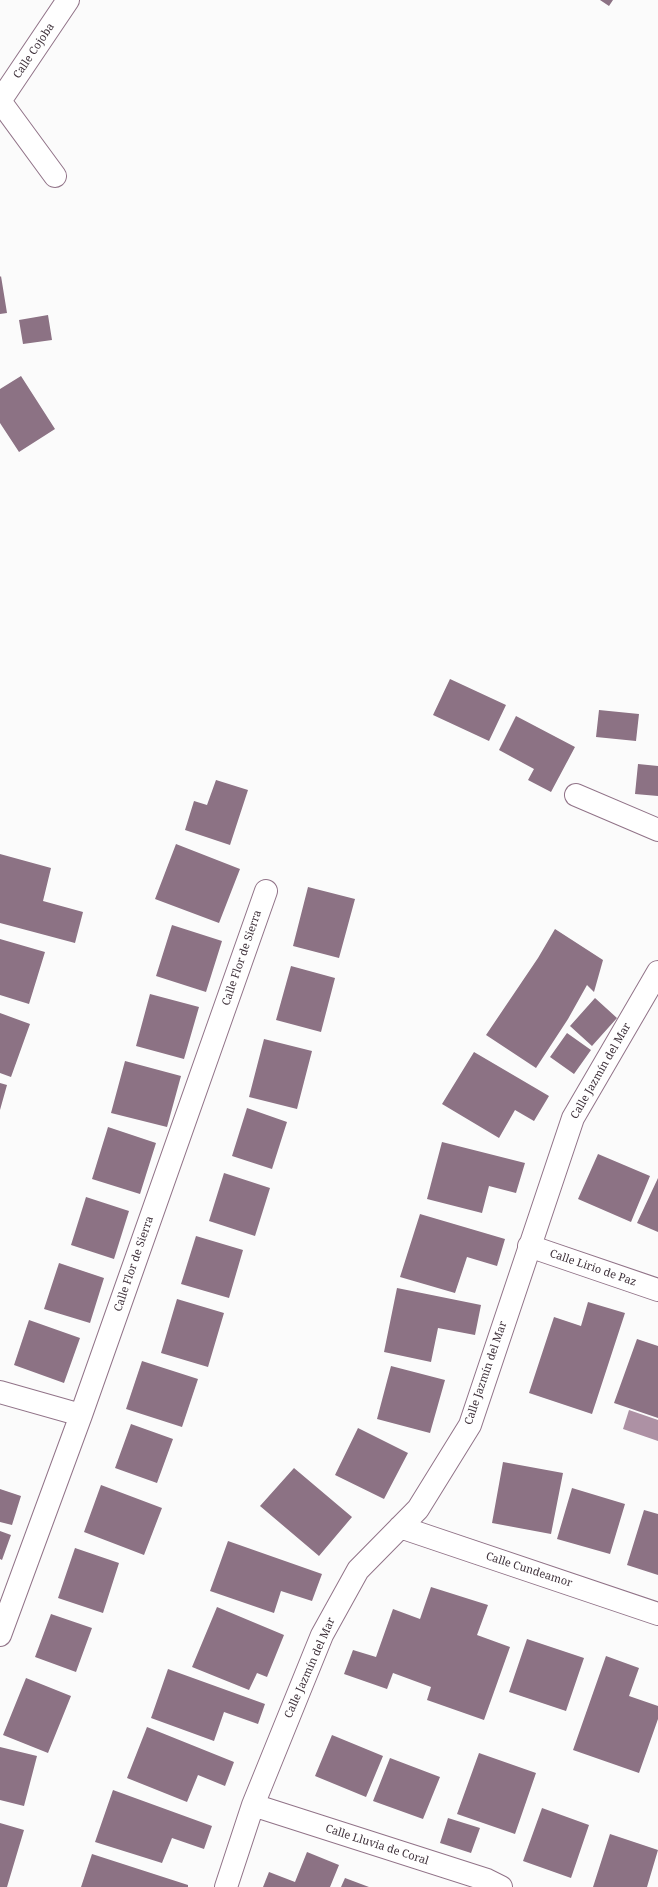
<!DOCTYPE html>
<html>
<head>
<meta charset="utf-8">
<style>
  body { margin:0 }
  canvas { display:block; background:#fbfbfb }
</style>
</head>
<body>
<canvas width="658" height="1887"></canvas>
<script>
const ctx = document.querySelector('canvas').getContext('2d');
ctx.lineJoin = 'round';
function fill(path, color) {
  ctx.fillStyle = color;
  ctx.fill(path, 'evenodd');
}
function toPath(rows) {
  const path = new Path2D();
  for (const r of rows) {
    path.moveTo(r[0], r[1]);
    for (let i = 2; i < r.length; i += 2) path.lineTo(r[i], r[i + 1]);
  }
  return path;
}
function strokePath(path, color, width, dash) {
  ctx.strokeStyle = color;
  ctx.lineWidth = width;
  ctx.lineCap = dash ? 'butt' : 'round';
  ctx.setLineDash(dash || []);
  ctx.stroke(path);
}
function write(font, color, halo, rows, align = 'center') {
  ctx.font = font + ' "Noto Serif",serif';
  ctx.lineWidth = 4;
  ctx.setLineDash([]);
  ctx.textBaseline = 'middle';
  ctx.strokeStyle = halo;
  ctx.fillStyle = color;
  for (const [text, x, y, turn = 0] of rows) {
    ctx.save();
    ctx.translate(x, y);
    ctx.rotate((+turn || 0) * Math.PI / 180);
    ctx.textAlign = isNaN(turn) ? turn : align;
    if (halo) ctx.strokeText(text, 0, 0);
    ctx.fillText(text, 0, 0);
    ctx.restore();
  }
}
const water = toPath([
  [629,1410,658,1420,658,1441,623,1429]
]);
const building = toPath([
  [600,0,613,0,609,6],
  [1,276,7,313,0,314,0,277],
  [48,315,52,340,23,344,19,320],
  [21,376,55,429,19,452,0,423,0,389],
  [450,679,506,705,489,741,433,715],
  [599,710,639,714,636,741,596,737],
  [516,716,575,747,551,792,528,780,534,769,499,750],
  [638,764,658,766,658,796,635,794],
  [216,780,248,790,230,845,185,830,194,801,207,805],
  [176,844,240,869,219,923,155,899],
  [0,854,51,868,43,901,83,912,75,943,0,923],
  [308,887,355,899,339,958,293,946],
  [172,925,222,941,206,992,156,976],
  [555,929,603,960,594,992,587,985,568,1019,536,1068,486,1035,538,958],
  [0,939,45,952,29,1004,0,995],
  [291,966,335,978,321,1032,276,1020],
  [150,994,199,1007,184,1059,136,1046],
  [595,998,617,1018,592,1046,570,1026],
  [0,1013,30,1024,11,1077,0,1073],
  [567,1033,591,1050,574,1074,550,1057],
  [264,1039,312,1051,297,1109,249,1097],
  [474,1052,549,1096,534,1121,515,1110,499,1138,442,1104],
  [125,1061,181,1076,167,1127,111,1113],
  [0,1083,7,1085,0,1110],
  [247,1108,287,1122,272,1169,232,1156],
  [108,1127,156,1143,140,1194,92,1179],
  [442,1142,525,1163,516,1193,489,1186,482,1213,427,1199],
  [598,1154,650,1176,631,1222,578,1199],
  [224,1173,270,1188,255,1236,209,1221],
  [658,1178,658,1232,637,1223],
  [86,1197,129,1211,114,1259,71,1245],
  [420,1214,505,1239,497,1266,467,1257,455,1293,400,1277],
  [196,1236,243,1250,229,1298,181,1284],
  [59,1263,104,1278,90,1323,44,1309],
  [397,1288,481,1305,475,1335,438,1328,431,1362,384,1352],
  [177,1299,224,1313,208,1367,161,1353],
  [588,1302,625,1313,592,1414,529,1393,554,1317,581,1326],
  [29,1320,80,1338,64,1383,14,1365],
  [637,1339,658,1346,658,1418,614,1403],
  [142,1361,198,1379,182,1427,126,1409],
  [391,1366,445,1380,430,1433,377,1419],
  [131,1424,173,1439,157,1483,115,1468],
  [358,1428,408,1453,384,1499,335,1475],
  [503,1462,563,1473,551,1534,492,1523],
  [294,1468,352,1517,319,1556,260,1506],
  [101,1485,162,1508,144,1555,84,1532],
  [572,1488,625,1504,610,1554,557,1539],
  [0,1489,21,1496,12,1525,0,1522],
  [644,1510,658,1514,658,1575,627,1565],
  [0,1531,11,1535,2,1560,0,1559],
  [228,1541,322,1574,312,1601,281,1591,274,1613,210,1591],
  [75,1548,119,1563,103,1613,58,1598],
  [431,1587,488,1605,477,1635,510,1647,484,1720,427,1700,431,1687,393,1673,387,1689,344,1674,353,1650,376,1657,393,1609,420,1619],
  [217,1607,284,1635,267,1677,257,1673,249,1690,192,1667],
  [51,1614,92,1628,76,1672,35,1657],
  [527,1639,584,1658,566,1711,509,1692],
  [606,1656,639,1668,629,1696,658,1706,658,1719,639,1773,573,1750],
  [168,1669,265,1704,258,1724,224,1712,214,1741,151,1718],
  [26,1678,71,1696,48,1753,3,1735],
  [147,1727,234,1762,225,1786,198,1775,187,1802,127,1778],
  [332,1735,383,1756,366,1797,315,1776],
  [0,1747,37,1756,24,1806,0,1800],
  [479,1753,536,1773,515,1834,457,1814],
  [390,1758,440,1777,423,1819,373,1801],
  [113,1790,212,1826,204,1849,172,1838,162,1863,95,1842],
  [542,1808,589,1825,571,1878,523,1861],
  [448,1818,480,1828,471,1853,440,1843],
  [0,1823,24,1830,7,1887,0,1887],
  [610,1834,658,1850,647,1887,593,1887],
  [307,1852,339,1865,330,1887,263,1887,269,1872,295,1882],
  [92,1854,188,1885,188,1887,81,1887],
  [345,1878,369,1887,341,1887]
]);
const minor = toPath([
  [0,101,68,0],
  [0,101,55,176],
  [576,795,658,830],
  [529,1246,658,1290],
  [0,1392,81,1415],
  [400,1527,658,1614],
  [0,1635,81,1415,266,891],
  [253,1805,487,1880,501,1887],
  [226,1887,253,1805,322,1635,358,1570,418,1509,470,1425,573,1118,658,972]
]);
const streetNames = [
  ["Calle Cojoba",34,51,-56],
  ["Calle Flor de Sierra",242,958,-71],
  ["Calle Jazmín del Mar",601,1071,-60],
  ["Calle Flor de Sierra",134,1264,-71],
  ["Calle Lirio de Paz",593,1268,19],
  ["Calle Jazmín del Mar",486,1373,-71],
  ["Calle Cundeamor",529,1570,18],
  ["Calle Jazmín del Mar",310,1668,-66],
  ["Calle Lluvia de Coral",377,1845,18]
];
fill(water, '#ad91a4');
fill(building, '#8c7284');
strokePath(minor, '#917388', 24);
strokePath(minor, '#fff', 22);
write('11px', '#40333c', '#fff', streetNames);
</script>
</body>
</html>
